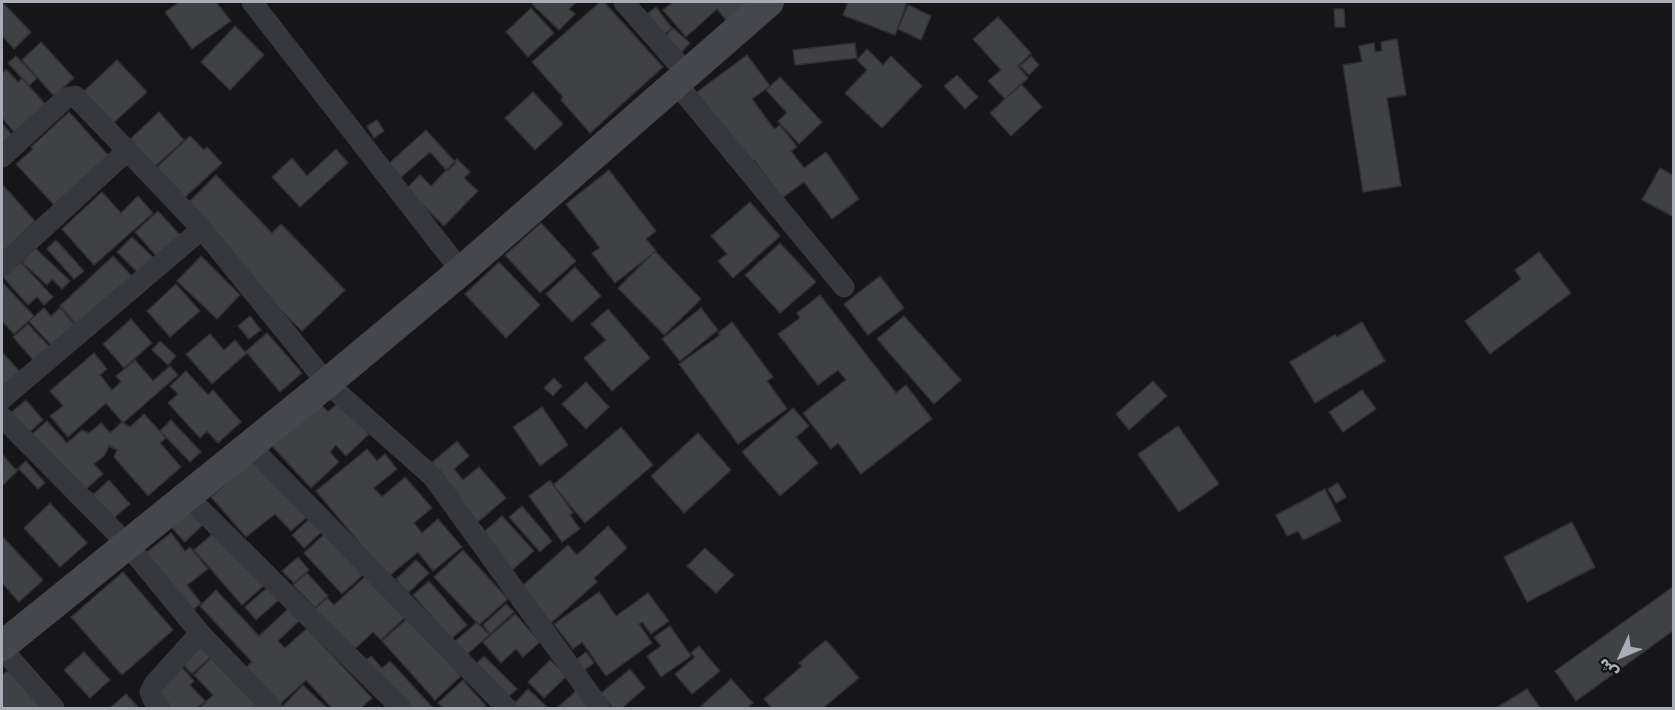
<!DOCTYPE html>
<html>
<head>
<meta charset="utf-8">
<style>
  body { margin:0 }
  #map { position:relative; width:1675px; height:710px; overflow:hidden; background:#161618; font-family:"DejaVu Sans","Noto Naskh Arabic",sans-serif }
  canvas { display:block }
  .frame { position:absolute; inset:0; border:3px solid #a8adb8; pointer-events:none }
  .north { position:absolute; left:1591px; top:626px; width:60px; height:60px; -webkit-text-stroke:4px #111113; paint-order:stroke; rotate:226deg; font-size:16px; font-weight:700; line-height:24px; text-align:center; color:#a8adb8 }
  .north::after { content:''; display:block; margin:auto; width:21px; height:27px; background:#a8adb8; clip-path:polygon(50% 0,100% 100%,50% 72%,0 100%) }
</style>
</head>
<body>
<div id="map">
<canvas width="1675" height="710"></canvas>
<div class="frame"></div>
<div class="north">ش</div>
</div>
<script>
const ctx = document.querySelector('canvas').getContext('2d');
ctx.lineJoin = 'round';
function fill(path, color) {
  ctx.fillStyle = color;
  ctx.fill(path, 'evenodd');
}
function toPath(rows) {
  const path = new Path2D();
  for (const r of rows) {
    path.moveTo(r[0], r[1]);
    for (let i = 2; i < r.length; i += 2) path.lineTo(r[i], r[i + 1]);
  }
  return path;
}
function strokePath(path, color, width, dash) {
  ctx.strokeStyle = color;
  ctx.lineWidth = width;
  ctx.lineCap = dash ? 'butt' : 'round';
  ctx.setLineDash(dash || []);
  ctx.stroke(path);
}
const building = toPath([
  [2,2,31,32,14,49,2,36,2,2],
  [179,2,216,2,231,21,192,49,165,12,179,2],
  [534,2,577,2,569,9,575,14,559,30,532,4,534,2],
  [600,2,604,2,663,67,590,133,561,100,563,97,532,62,600,2],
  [673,2,745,2,748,5,728,23,717,9,686,37,663,10,673,2],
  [848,2,907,2,895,35,843,15,848,2],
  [908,5,931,16,921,40,898,29,908,5],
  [656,7,672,28,663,35,647,14,656,7],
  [531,8,554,33,528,57,506,32,531,8],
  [1334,9,1344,9,1345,27,1335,27,1334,9],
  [998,17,1031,53,1018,66,1028,78,1005,99,988,81,1001,70,973,39,998,17],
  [235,26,264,55,230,90,201,62,235,26],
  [673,28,690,43,680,54,663,38,673,28],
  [1397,39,1406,95,1387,98,1401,186,1363,192,1343,65,1362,62,1359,46,1374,43,1375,52,1382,51,1381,42,1397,39],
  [41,42,74,78,54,96,22,60,41,42],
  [855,43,857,58,795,65,793,50,855,43],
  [867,49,883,65,891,56,922,86,882,128,845,93,867,70,857,60,867,49],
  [747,55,770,86,752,99,774,129,780,125,797,147,791,151,804,168,826,152,859,199,832,219,804,182,782,198,754,160,746,167,693,95,747,55],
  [16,56,37,78,29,86,8,63,16,56],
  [1031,56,1039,65,1029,75,1020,66,1031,56],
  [117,60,147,92,110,126,81,94,117,60],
  [6,69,18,82,22,78,46,105,15,133,2,118,2,74,6,69],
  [957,75,978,97,965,109,944,86,957,75],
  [780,77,822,122,799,144,778,121,787,113,766,90,780,77],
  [1021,84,1042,107,1011,136,990,113,1021,84],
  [533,92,563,124,535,150,505,118,533,92],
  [69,112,109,156,55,206,16,164,33,149,31,147,69,112],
  [159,112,184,140,150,171,125,144,159,112],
  [377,120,384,131,374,138,367,126,377,120],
  [2,123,13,136,2,146,2,123],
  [426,130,456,163,447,171,430,152,398,180,386,166,426,130],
  [190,136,204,150,207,147,222,163,180,202,152,172,190,136],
  [336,149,348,163,300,207,272,177,292,158,307,176,336,149],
  [457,159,470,172,464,178,478,191,444,226,406,189,420,175,431,186,457,159],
  [1660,168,1674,176,1674,217,1642,200,1660,168],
  [609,170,656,231,646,239,656,251,615,283,592,253,600,248,566,204,609,170],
  [216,175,272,233,281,224,345,290,302,331,180,211,216,175],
  [2,184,35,221,2,253,2,184],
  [102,192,121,213,138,196,153,213,94,265,62,229,102,192],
  [750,202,780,236,733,278,718,261,727,254,711,236,750,202],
  [158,211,190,246,167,268,135,232,158,211],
  [541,223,576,261,540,293,505,255,541,223],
  [132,237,163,267,148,283,117,252,132,237],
  [56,240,84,271,74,279,47,249,56,240],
  [780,243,816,282,780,313,745,275,780,243],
  [35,248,70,281,62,289,52,279,47,285,22,262,35,248],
  [655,251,701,299,664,335,618,288,655,251],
  [1539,252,1571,293,1490,354,1465,321,1521,279,1515,270,1539,252],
  [113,256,141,286,87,336,60,306,113,256],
  [201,256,240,295,217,319,177,281,201,256],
  [18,259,53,297,44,305,37,297,28,305,2,276,18,259],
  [499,262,540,305,506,338,465,294,499,262],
  [575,267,601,296,572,322,546,294,575,267],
  [880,276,904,308,868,335,844,304,880,276],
  [2,282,34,316,14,334,2,321,2,282],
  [176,284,200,311,170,337,147,311,176,284],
  [820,295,896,393,906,385,932,419,861,474,838,443,831,449,803,413,846,380,838,370,818,385,778,334,800,318,797,313,820,295],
  [44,308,51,316,60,308,83,334,59,354,29,321,44,308],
  [701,308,718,330,680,361,662,339,701,308],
  [608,309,650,358,612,391,584,358,606,340,591,324,608,309],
  [250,316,261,330,249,339,238,326,250,316],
  [904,316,961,380,934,404,877,339,904,316],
  [131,319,152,343,124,368,103,344,131,319],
  [732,322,773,377,767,381,787,409,738,444,679,364,720,335,718,333,732,322],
  [1362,322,1385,361,1315,403,1290,362,1335,335,1337,337,1362,322],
  [28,324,57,355,41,369,13,337,28,324],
  [267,333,302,373,280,392,247,353,212,384,186,354,210,334,224,350,235,340,245,352,267,333],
  [160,341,176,356,168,365,152,350,160,341],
  [2,352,22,374,2,392,2,352],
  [94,353,107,369,100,375,112,390,121,382,116,376,135,360,153,381,170,366,178,375,123,423,106,403,68,437,50,416,63,406,50,391,94,353],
  [186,371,208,395,213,390,241,422,218,443,207,431,200,438,168,403,178,394,170,386,186,371],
  [554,378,562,386,553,396,544,388,554,378],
  [1153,381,1167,396,1129,430,1116,414,1153,381],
  [586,382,609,407,586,429,562,404,586,382],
  [1362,390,1376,409,1343,432,1329,412,1362,390],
  [26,400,43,420,20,441,2,420,26,400],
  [319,402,328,412,339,402,369,434,346,456,336,445,330,452,339,462,311,488,272,446,319,402],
  [542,407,568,445,540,466,513,427,542,407],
  [793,408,809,426,796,437,818,463,780,496,742,452,793,408],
  [144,414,166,438,160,443,181,467,148,496,114,457,117,450,109,446,104,456,94,464,103,474,86,489,94,494,109,480,130,504,109,522,25,440,47,421,67,443,82,430,89,433,101,423,110,433,122,422,130,427,144,414],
  [171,420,201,452,190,462,160,431,171,420],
  [1178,426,1219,484,1179,512,1138,454,1178,426],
  [621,427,653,465,585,523,553,485,621,427],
  [698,433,731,470,684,513,651,476,698,433],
  [457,441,469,456,454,469,463,480,479,467,506,498,478,522,422,471,457,441],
  [367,449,377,461,385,454,397,469,374,488,382,497,405,477,432,508,414,523,422,533,438,519,462,547,433,571,418,552,388,577,316,491,367,449],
  [260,453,313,512,291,531,275,514,246,537,211,497,260,453],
  [2,454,16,470,26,461,45,483,38,489,19,469,2,486,2,454],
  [550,480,573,513,570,515,580,529,562,542,529,496,550,480],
  [1338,483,1346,497,1336,503,1328,489,1338,483],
  [1325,489,1341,521,1303,540,1298,531,1287,536,1276,515,1325,489],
  [50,503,87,543,60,567,24,528,50,503],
  [196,504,210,518,185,542,171,527,196,504],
  [522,506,552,541,540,552,509,517,522,506],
  [316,513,328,526,304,548,292,535,316,513],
  [502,516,534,551,510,572,478,537,502,516],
  [1572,522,1595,567,1527,602,1504,557,1572,522],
  [608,526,627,548,594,578,597,582,551,623,520,588,568,545,577,555,608,526],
  [219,528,267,583,242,605,194,550,219,528],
  [330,529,368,570,342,594,304,553,330,529],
  [171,533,185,551,190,547,208,569,187,585,201,603,188,614,142,556,171,533],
  [2,536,43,580,19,602,2,583,2,536],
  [705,548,734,575,716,593,687,566,705,548],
  [463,550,508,599,479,625,434,577,463,550],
  [298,557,309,570,294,583,282,571,298,557],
  [416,560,429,573,408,593,396,579,416,560],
  [123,572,173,630,122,675,71,617,123,572],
  [307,573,328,596,315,608,293,585,307,573],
  [368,574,414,609,381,640,373,632,348,655,310,613,327,598,334,605,368,574],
  [429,581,467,625,451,639,413,595,429,581],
  [269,586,280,599,256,620,245,607,269,586],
  [1674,586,1674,630,1576,701,1555,671,1674,586],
  [216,590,259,636,288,609,300,620,278,641,285,648,307,628,372,698,361,708,332,708,306,680,280,704,246,667,252,662,200,606,216,590],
  [599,592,616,616,648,593,669,621,651,634,642,622,639,624,652,643,606,676,582,642,573,649,554,624,599,592],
  [506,604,514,612,490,634,483,625,506,604],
  [515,614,540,642,523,657,516,649,501,663,483,642,515,614],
  [409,617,461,676,435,700,382,641,409,617],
  [477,622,489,635,463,658,451,645,477,622],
  [670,626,691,656,661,677,647,656,661,646,654,637,670,626],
  [202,635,217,651,192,674,177,658,202,635],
  [826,640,859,678,823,708,772,708,764,699,802,666,799,663,826,640],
  [699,646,720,671,692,694,675,674,695,657,691,653,699,646],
  [84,652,110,680,90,698,64,670,84,652],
  [586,652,594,663,582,672,574,661,586,652],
  [216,653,266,708,200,708,213,695,194,675,216,653],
  [371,656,382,668,390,661,433,708,400,708,361,665,371,656],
  [484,656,517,689,507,698,474,666,484,656],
  [550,660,567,676,544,698,528,682,550,660],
  [15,665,47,708,2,708,2,675,15,665],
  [182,667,194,681,190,685,205,701,197,708,168,708,154,692,182,667],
  [630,669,645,688,622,708,613,708,600,694,630,669],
  [731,679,753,703,747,708,699,708,731,679],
  [463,680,486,706,483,708,443,708,438,703,463,680],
  [303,685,327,708,281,708,303,685],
  [528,689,548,708,511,707,528,689],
  [1527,689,1540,708,1496,708,1527,689],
  [577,690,589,708,557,708,577,690],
  [126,694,139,708,110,708,126,694]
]);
const street = toPath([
  [252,2,461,271],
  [624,2,686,73],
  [676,83,844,287],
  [2,157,66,98,75,96,202,229,327,383,433,477,600,708],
  [2,266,127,151],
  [2,399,202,229],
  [2,417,127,544,200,633,272,708],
  [250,446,507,708],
  [187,496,401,708],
  [2,649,54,708],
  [160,708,153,699,150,692,155,683,200,633]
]);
const secondary = toPath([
  [2,646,327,383,461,271,769,2]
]);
fill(building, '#404145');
strokePath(building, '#303034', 1.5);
strokePath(street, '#37383d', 21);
strokePath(secondary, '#45474d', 30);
</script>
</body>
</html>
